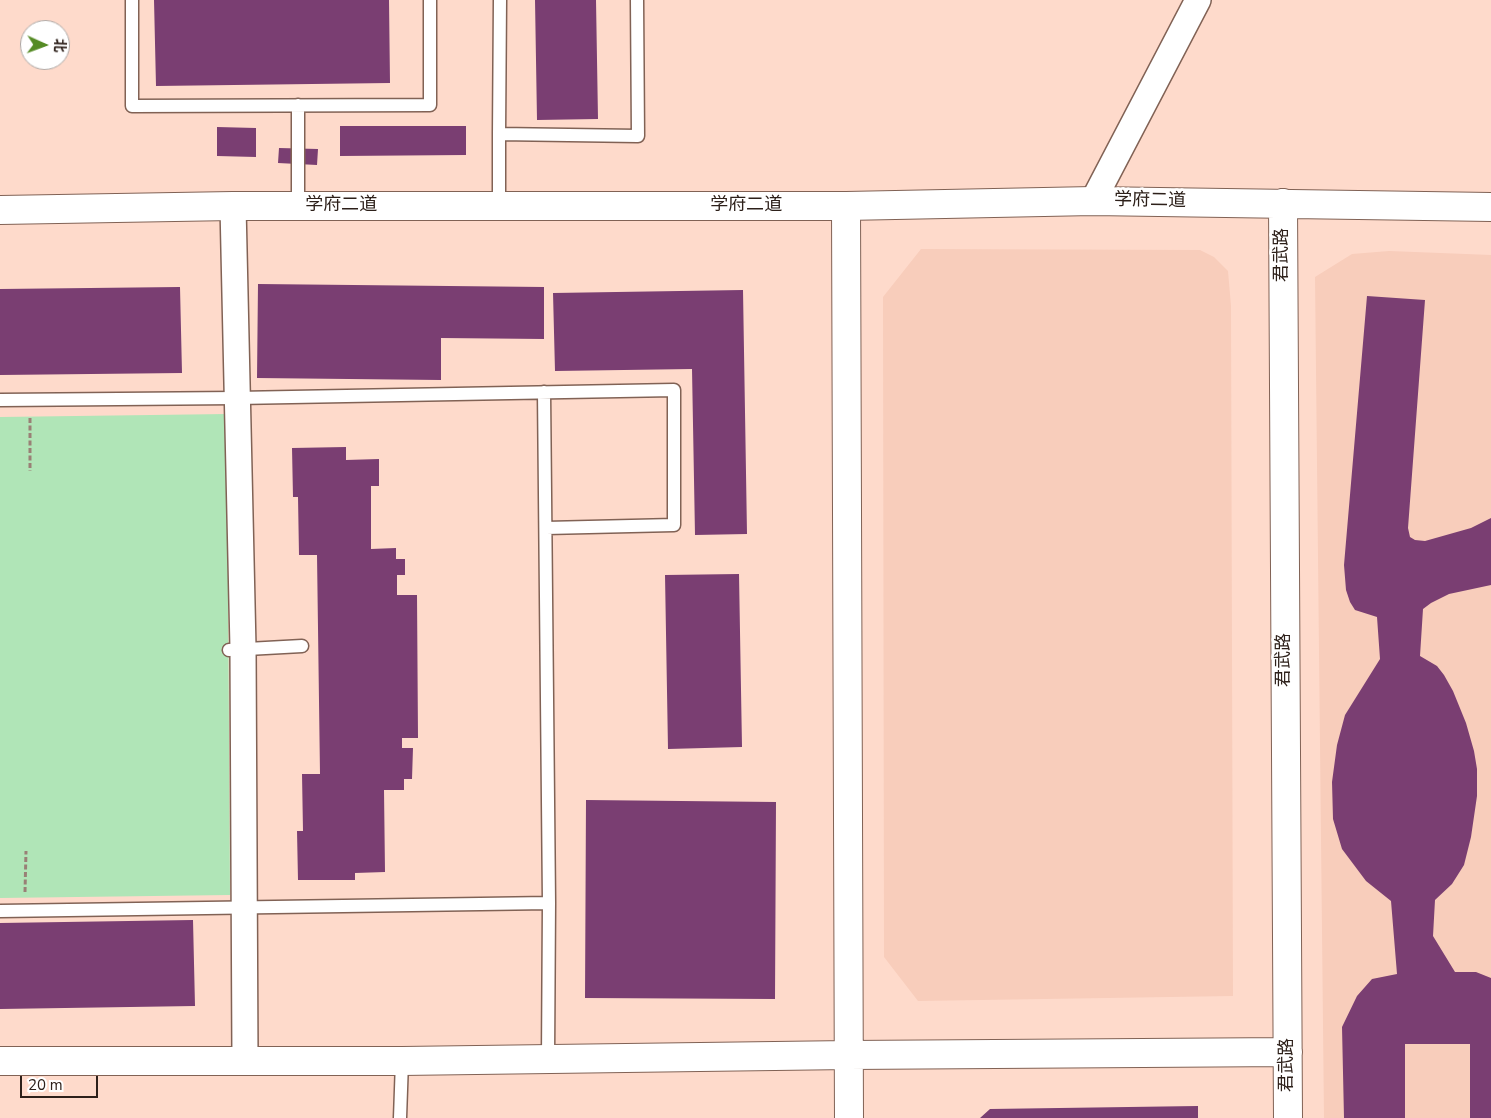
<!DOCTYPE html>
<html>
<head>
<meta charset="utf-8">
<style>
  body { margin:0 }
  #map { position:relative; width:1491px; height:1118px; overflow:hidden; background:#fedacb; font-family:"Nunito Sans","Noto Sans SC",sans-serif }
  canvas { display:block }
  .north { position:absolute; left:20px; top:20px; width:50px; height:50px; box-sizing:border-box; background:#fff; border:1px solid #aba6a3; border-radius:50%; rotate:92deg; font-size:14px; font-weight:700; line-height:20px; text-align:center; color:#2d201a }
  .north::after { content:''; display:block; margin:auto; width:18px; height:22px; background:#558b25; clip-path:polygon(50% 0,100% 100%,50% 72%,0 100%) }
  .scale { position:absolute; left:20px; top:1076px; width:78px; height:22px; box-sizing:border-box; border:2px solid #2d201a; border-top:0; padding-left:6px; font-size:15px; line-height:18px; white-space:nowrap; color:#2d201a; -webkit-text-stroke:4px #fff; paint-order:stroke }
</style>
</head>
<body>
<div id="map">
<canvas width="1491" height="1118"></canvas>
<div class="north">北</div>
<div class="scale">20 m</div>
</div>
<script>
const ctx = document.querySelector('canvas').getContext('2d');
ctx.lineJoin = 'round';
function fill(path, color) {
  ctx.fillStyle = color;
  ctx.fill(path, 'evenodd');
}
function toPath(rows) {
  const path = new Path2D();
  for (const r of rows) {
    path.moveTo(r[0], r[1]);
    for (let i = 2; i < r.length; i += 2) path.lineTo(r[i], r[i + 1]);
  }
  return path;
}
function strokePath(path, color, width, dash) {
  ctx.strokeStyle = color;
  ctx.lineWidth = width;
  ctx.lineCap = dash ? 'butt' : 'round';
  ctx.setLineDash(dash || []);
  ctx.stroke(path);
}
function write(font, color, halo, rows, align = 'center') {
  ctx.font = font + ' "Nunito Sans","Noto Sans SC",sans-serif';
  ctx.lineWidth = 5;
  ctx.setLineDash([]);
  ctx.textBaseline = 'middle';
  ctx.strokeStyle = halo;
  ctx.fillStyle = color;
  for (const [text, x, y, turn = 0] of rows) {
    ctx.save();
    ctx.translate(x, y);
    ctx.rotate((+turn || 0) * Math.PI / 180);
    ctx.textAlign = isNaN(turn) ? turn : align;
    if (halo) ctx.strokeText(text, 0, 0);
    ctx.fillText(text, 0, 0);
    ctx.restore();
  }
}
const built = toPath([
  [921,249,1200,250,1214,257,1228,271,1231,306,1233,996,918,1001,884,957,883,297],
  [1389,251,1491,255,1491,1118,1324,1118,1315,277,1352,254]
]);
const green = toPath([
  [227,414,230,895,0,898,0,417]
]);
const building = toPath([
  [154,0,389,0,390,83,156,86],
  [535,0,596,0,598,119,537,120],
  [340,126,466,126,466,155,340,156],
  [217,127,256,128,256,157,217,156],
  [279,148,318,149,317,165,278,163],
  [258,284,544,287,544,339,441,338,441,380,257,378],
  [180,287,182,373,0,375,0,289],
  [743,290,747,534,695,535,692,369,555,371,553,293],
  [1367,296,1425,300,1408,528,1410,537,1415,540,1425,541,1471,528,1491,518,1491,585,1449,594,1431,603,1423,609,1420,656,1437,666,1444,675,1453,691,1466,723,1474,751,1477,769,1477,796,1471,837,1464,865,1452,884,1435,900,1433,936,1455,972,1476,972,1491,978,1491,1118,1470,1118,1470,1044,1405,1044,1405,1118,1344,1118,1342,1027,1357,996,1372,979,1397,974,1391,901,1366,881,1342,849,1333,819,1332,782,1337,745,1345,715,1380,659,1377,617,1355,610,1350,602,1346,590,1344,565],
  [346,447,346,460,379,459,379,486,371,486,371,549,396,548,396,559,405,559,405,575,397,575,397,595,417,595,418,738,402,738,402,748,413,748,412,779,404,779,404,790,384,790,385,872,355,873,355,880,298,880,297,831,303,831,302,774,320,774,317,555,299,555,298,497,293,497,292,448],
  [739,574,742,747,668,749,665,575],
  [586,800,776,802,775,999,585,998],
  [193,920,195,1006,0,1009,0,923],
  [1198,1106,1198,1118,980,1118,990,1109]
]);
const path = toPath([
  [30,418,30,471],
  [25,892,26,851]
]);
const lane = toPath([
  [132,0,132,106,430,105,430,0],
  [298,105,298,206],
  [499,134,500,0],
  [499,206,499,134,638,136,637,0],
  [544,392,549,903,548,1058],
  [0,400,237,398,674,390,674,525,546,528],
  [229,650,302,646],
  [0,911,549,903],
  [400,1118,402,1061]
]);
const street = toPath([
  [1093,201,1198,0],
  [233,206,243,648,245,1060]
]);
const secondary = toPath([
  [1283,203,1288,1118],
  [846,206,849,1118],
  [0,210,233,206,846,206,1093,201,1491,207],
  [0,1061,402,1061,849,1055,1288,1052]
]);
const streetNames = [
  ["学府二道",1150,201,1],
  ["学府二道",341,206],
  ["学府二道",746,206],
  ["君武路",1283,255,-90],
  ["君武路",1285,660,-90],
  ["君武路",1288,1065,-90]
];
fill(built, '#f8cdbb');
fill(green, '#b0e5b7');
fill(building, '#7a3e72');
strokePath(lane, '#816255', 15);
strokePath(street, '#816255', 28);
strokePath(secondary, '#816255', 30);
strokePath(path, '#998076', 3, [5, 2.5]);
strokePath(lane, '#fff', 12);
strokePath(street, '#fff', 25);
strokePath(secondary, '#fff', 28);
write('18px', '#2d201a', '#fff', streetNames);
</script>
</body>
</html>
